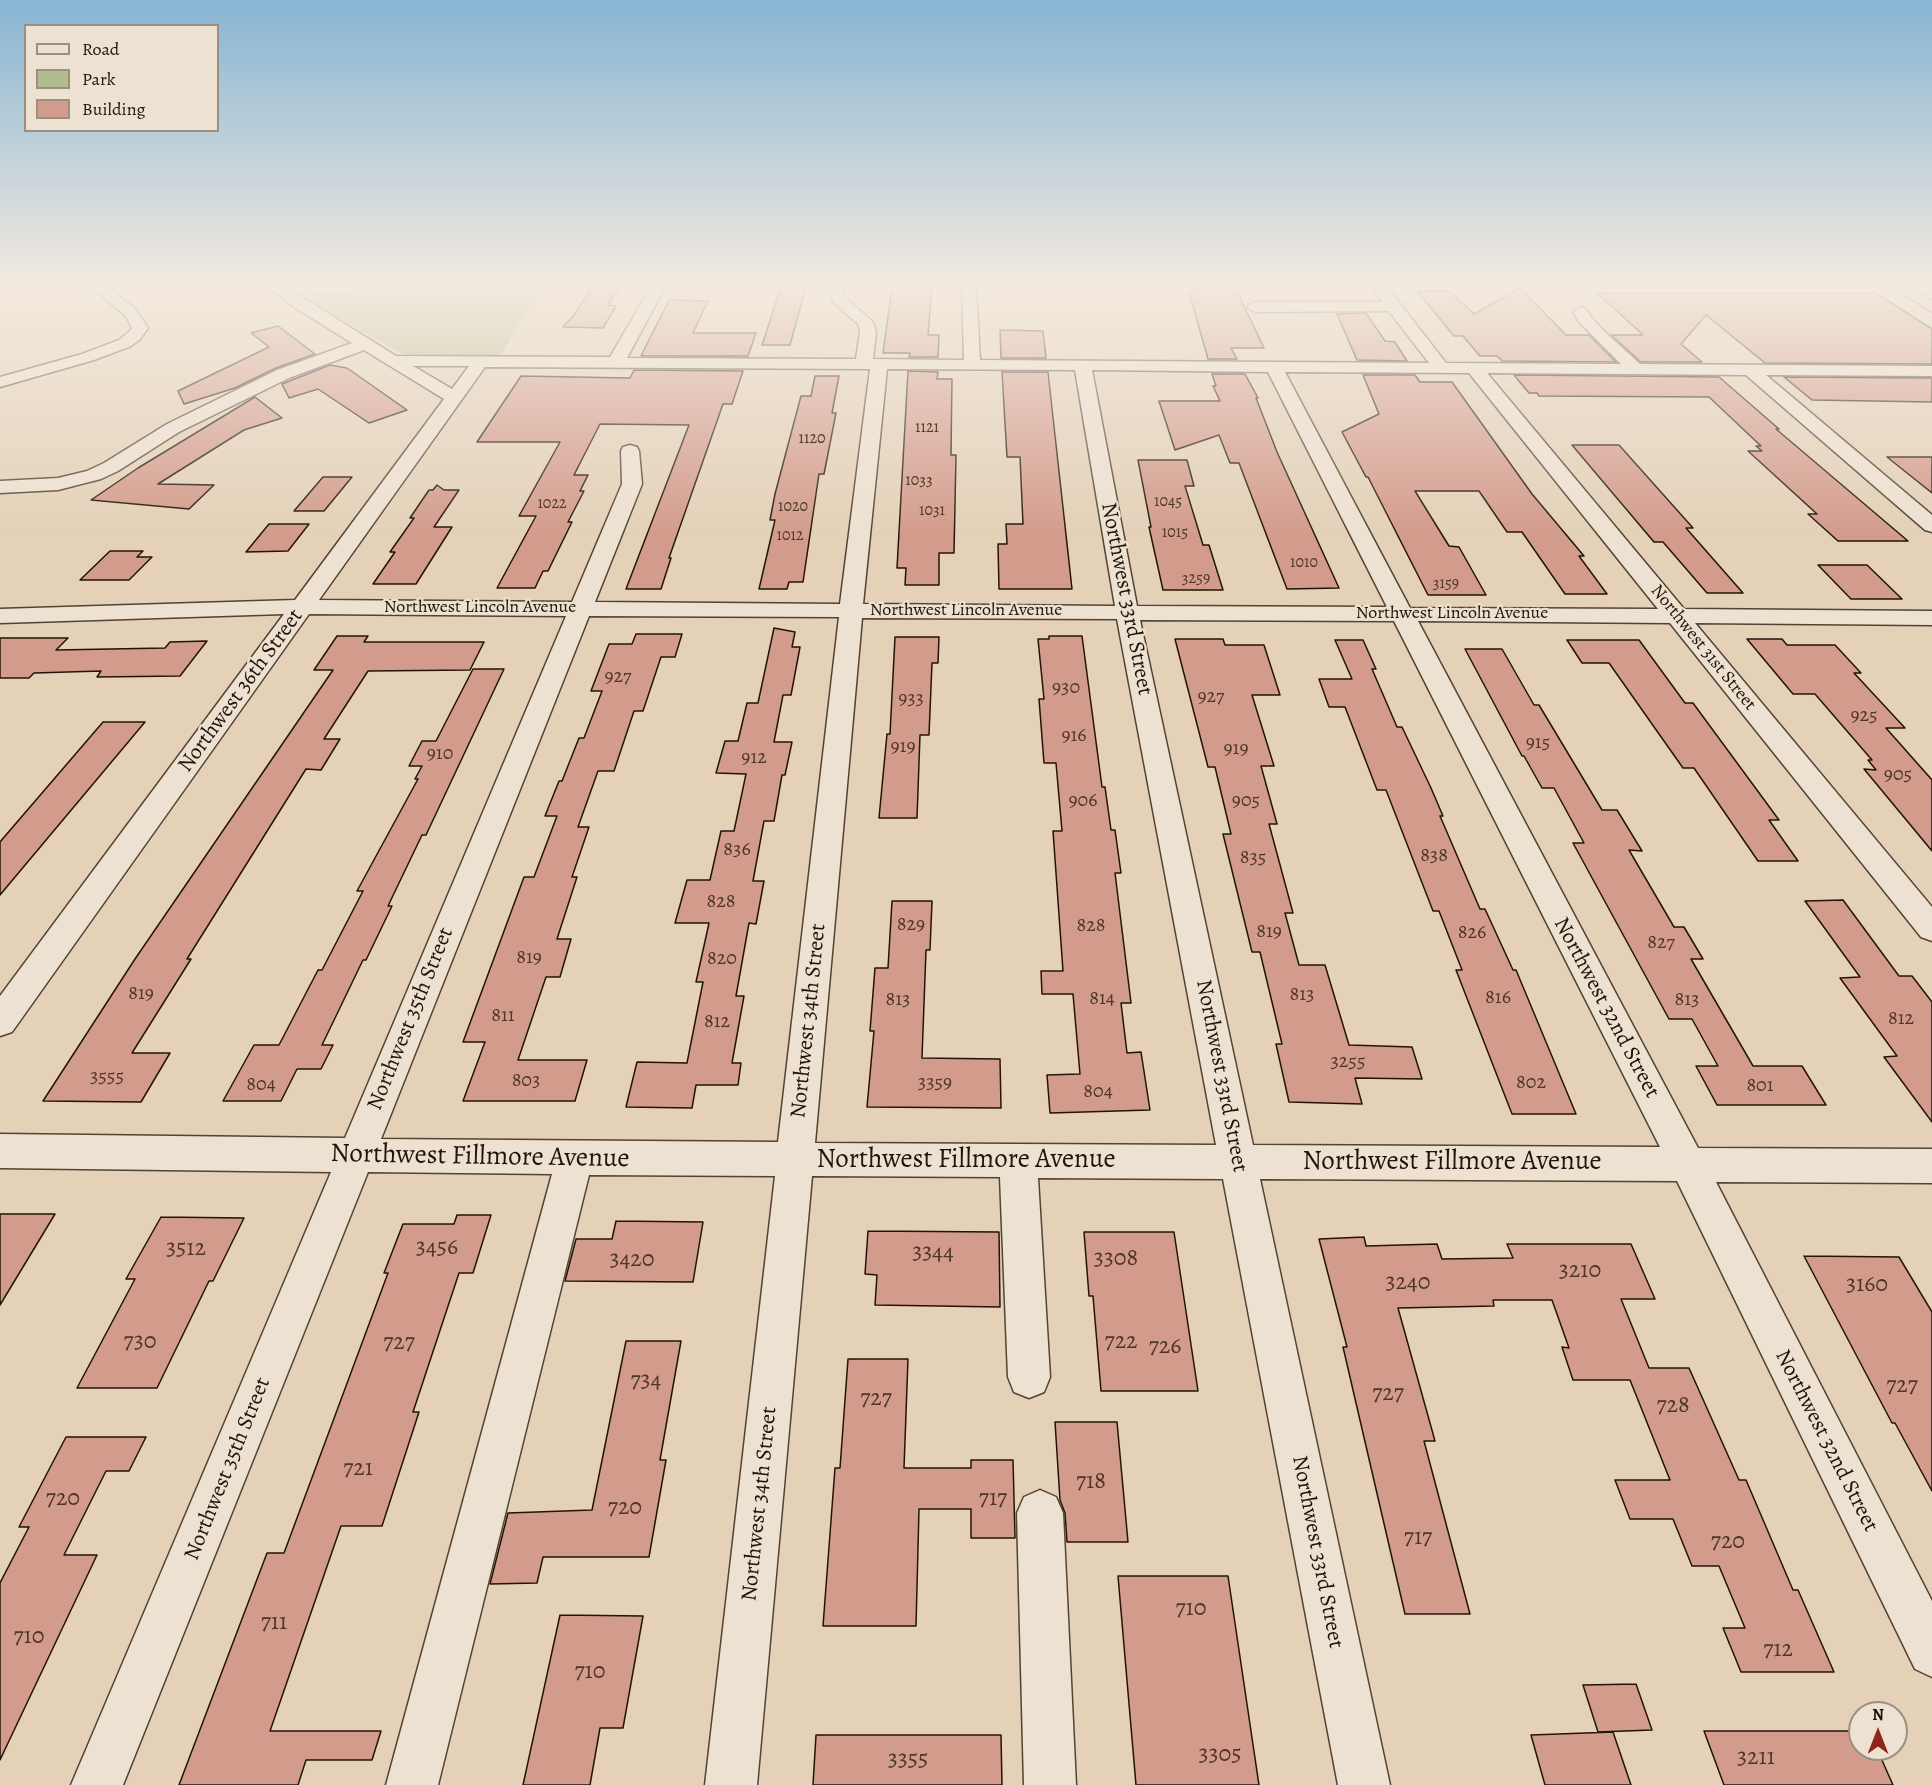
<!DOCTYPE html>
<html>
<head>
<meta charset="utf-8">
<style>
  body { margin:0 }
  #map { position:relative; width:1932px; height:1785px; overflow:hidden; background:#e4d1b8; font-family:Alegreya,serif }
  canvas { display:block }
  .legend { position:absolute; left:24px; top:24px; width:195px; height:108px; box-sizing:border-box; background:#ede1d1; border:2px solid #9c8f81; margin:0; padding:8px 10px; list-style:none; font-size:18px; color:#221408 }
  .legend li { display:flex; align-items:center; gap:12px; height:30px }
  .legend b { width:30px; border:2px solid #9c8f81 }
  .north { position:absolute; left:1848px; top:1701px; width:60px; height:60px; box-sizing:border-box; background:#ede1d1; border:2px solid #9c8f81; border-radius:50%; rotate:0deg; font-size:16px; font-weight:700; line-height:24px; text-align:center; color:#221408 }
  .north::after { content:''; display:block; margin:auto; width:21px; height:27px; background:#8f2418; clip-path:polygon(50% 0,100% 100%,50% 72%,0 100%) }
</style>
</head>
<body>
<div id="map">
<canvas width="1932" height="1785"></canvas>
<ul class="legend">
<li><b style="height:8px;background:#ede1d1"></b>Road</li>
<li><b style="height:16px;background:#b3bc8f"></b>Park</li>
<li><b style="height:16px;background:#d39b8b"></b>Building</li>
</ul>
<div class="north">N</div>
</div>
<script>
const ctx = document.querySelector('canvas').getContext('2d');
ctx.lineJoin = 'round';
function fill(path, color) {
  ctx.fillStyle = color;
  ctx.fill(path, 'evenodd');
}
function toPath(rows) {
  const path = new Path2D();
  for (const r of rows) {
    path.moveTo(r[0], r[1]);
    for (let i = 2; i < r.length; i += 2) path.lineTo(r[i], r[i + 1]);
  }
  return path;
}
function strokePath(path, color, width, dash) {
  ctx.strokeStyle = color;
  ctx.lineWidth = width;
  ctx.lineCap = dash ? 'butt' : 'round';
  ctx.setLineDash(dash || []);
  ctx.stroke(path);
}
function write(font, color, halo, rows, align = 'center') {
  ctx.font = font + ' Alegreya,serif';
  ctx.lineWidth = 4.5;
  ctx.setLineDash([]);
  ctx.textBaseline = 'middle';
  ctx.strokeStyle = halo;
  ctx.fillStyle = color;
  for (const [text, x, y, turn = 0] of rows) {
    ctx.save();
    ctx.translate(x, y);
    ctx.rotate((+turn || 0) * Math.PI / 180);
    ctx.textAlign = isNaN(turn) ? turn : align;
    if (halo) ctx.strokeText(text, 0, 0);
    ctx.fillText(text, 0, 0);
    ctx.restore();
  }
}
const green = toPath([
  [404,287,542,287,500,356,408,357,298,294]
]);
const building = toPath([
  [592,287,619,287,608,305,616,306,603,328,563,327,574,315,592,287],
  [781,287,806,287,790,345,762,345,781,287],
  [892,287,932,287,928,335,939,335,938,357,909,357,910,353,883,353,892,287],
  [1201,287,1235,287,1264,348,1231,348,1237,359,1208,359,1189,292,1198,288,1200,291,1201,287],
  [1520,288,1566,335,1589,335,1616,362,1502,361,1497,356,1480,356,1463,336,1454,336,1417,291,1449,291,1474,314,1520,288],
  [1597,293,1876,293,1932,329,1932,364,1765,363,1706,315,1681,344,1702,362,1641,362,1611,335,1643,335,1597,293],
  [669,300,708,301,693,333,756,333,748,356,641,356,669,300],
  [1366,313,1385,341,1395,342,1407,361,1357,360,1337,314,1366,313],
  [278,326,315,354,276,368,235,388,184,404,178,391,269,347,251,333,278,326],
  [1000,330,1043,331,1046,358,1001,358,1000,330],
  [330,365,347,368,407,410,369,423,318,389,289,398,282,384,330,365],
  [634,370,743,371,732,404,723,404,669,558,671,558,661,589,626,589,689,425,600,424,574,475,588,475,580,491,584,491,568,522,572,522,548,571,543,571,535,588,497,588,536,516,519,516,560,442,477,442,521,376,630,378,634,370],
  [908,371,938,372,937,379,952,379,951,455,956,455,954,553,939,553,939,585,905,585,906,568,897,568,908,371],
  [1002,372,1048,372,1072,589,999,589,998,544,1007,544,1006,524,1023,524,1020,457,1007,457,1002,372],
  [1212,374,1245,374,1258,398,1256,398,1277,452,1339,588,1287,589,1239,463,1230,463,1219,435,1175,450,1159,401,1220,401,1213,386,1216,386,1212,374],
  [1363,375,1415,375,1420,382,1452,382,1532,494,1584,556,1579,556,1607,594,1565,594,1522,532,1507,532,1479,491,1415,491,1449,546,1459,547,1486,595,1428,595,1368,477,1366,477,1342,432,1379,414,1363,375],
  [1514,375,1719,377,1779,429,1776,429,1908,541,1838,541,1808,514,1817,514,1748,451,1762,451,1756,446,1761,446,1709,397,1539,396,1537,393,1529,393,1514,375],
  [815,376,839,376,832,413,836,413,824,474,819,474,803,582,789,582,787,589,759,589,775,520,770,520,775,494,801,396,811,396,815,376],
  [1784,377,1932,378,1932,402,1812,400,1784,377],
  [255,397,282,418,244,430,158,484,214,485,189,509,91,500,138,468,255,397],
  [1572,445,1619,445,1693,528,1686,528,1743,593,1707,593,1663,542,1654,542,1572,445],
  [1887,457,1932,457,1932,493,1887,457],
  [1138,460,1187,460,1194,486,1185,486,1203,545,1209,545,1223,590,1163,590,1149,527,1151,527,1138,460],
  [323,477,352,477,324,511,294,511,323,477],
  [437,485,444,490,459,490,434,527,452,527,416,584,373,584,395,552,390,552,414,518,410,518,429,490,433,490,437,485],
  [269,524,309,524,288,551,246,552,269,524],
  [110,551,143,551,137,557,152,557,129,580,80,580,110,551],
  [1818,565,1867,565,1902,599,1851,599,1818,565],
  [774,628,795,632,792,647,800,647,791,695,783,695,774,742,792,742,785,775,782,775,774,821,764,821,753,881,764,881,756,924,749,923,736,996,744,996,732,1063,741,1063,738,1085,696,1085,692,1108,626,1107,637,1062,687,1063,703,982,696,982,709,923,675,923,687,880,710,880,721,831,734,831,746,774,716,773,725,741,738,741,747,703,758,703,774,628],
  [636,634,682,634,675,657,661,657,643,711,634,711,614,771,598,771,578,827,589,827,572,877,577,877,557,939,571,939,560,977,546,977,518,1060,587,1060,575,1101,463,1101,485,1042,463,1042,524,877,534,877,557,816,545,816,559,781,562,781,579,738,584,738,602,691,591,691,609,644,632,644,636,634],
  [337,636,368,636,364,642,484,642,470,670,368,671,324,739,340,739,321,770,306,769,187,959,191,959,132,1053,170,1053,141,1102,43,1101,135,959,333,670,314,670,337,636],
  [1049,636,1082,636,1102,787,1105,787,1111,830,1115,830,1121,873,1115,873,1131,1003,1121,1003,1127,1053,1141,1052,1150,1110,1050,1113,1047,1075,1080,1074,1073,994,1042,994,1041,971,1063,971,1053,831,1062,831,1056,763,1044,763,1039,699,1044,699,1038,639,1049,639,1049,636],
  [895,637,939,637,938,663,932,663,929,735,920,735,917,818,879,818,887,734,890,734,895,637],
  [0,638,68,638,56,650,165,648,170,642,207,641,180,676,97,677,101,671,34,673,29,678,0,678,0,638],
  [1175,639,1223,639,1225,645,1264,645,1280,695,1252,695,1274,766,1261,766,1277,824,1269,824,1293,913,1285,913,1299,965,1325,965,1349,1045,1412,1047,1422,1079,1355,1078,1362,1104,1289,1102,1276,1044,1282,1044,1260,952,1252,952,1223,834,1231,834,1215,767,1208,767,1175,639],
  [1747,639,1782,639,1787,645,1835,645,1861,673,1854,673,1905,728,1886,728,1932,780,1932,851,1864,769,1876,770,1868,760,1872,760,1815,694,1793,694,1747,639],
  [1335,640,1363,640,1376,669,1372,669,1397,727,1402,727,1431,788,1443,816,1440,816,1480,909,1485,909,1513,970,1516,970,1576,1114,1512,1114,1456,970,1462,970,1439,911,1433,911,1386,790,1377,790,1345,707,1329,707,1319,679,1352,679,1335,640],
  [1567,640,1639,640,1685,703,1693,703,1779,820,1769,820,1798,861,1758,861,1694,768,1683,768,1609,663,1582,663,1567,640],
  [1465,649,1502,649,1534,705,1539,705,1602,810,1617,810,1642,851,1629,850,1674,927,1684,927,1703,959,1691,959,1753,1066,1802,1066,1826,1105,1717,1105,1696,1066,1718,1066,1692,1019,1669,1019,1573,843,1584,843,1554,788,1542,788,1524,756,1522,756,1465,649],
  [473,669,504,669,426,835,422,835,388,906,392,906,366,960,363,960,322,1045,333,1045,321,1069,297,1069,281,1101,223,1101,254,1045,279,1045,318,970,322,970,363,891,357,891,418,779,415,779,422,766,409,766,422,741,436,741,473,669],
  [103,722,145,722,0,895,0,842,103,722],
  [1843,900,1899,976,1912,976,1932,1002,1932,1122,1884,1057,1897,1056,1840,978,1860,977,1805,901,1843,900],
  [892,901,932,901,930,950,926,950,922,1058,1000,1059,1001,1108,867,1107,874,1031,870,1031,875,968,888,968,892,901],
  [0,1214,55,1214,0,1305,0,1214],
  [457,1215,491,1215,473,1273,459,1273,413,1412,419,1412,382,1526,341,1526,270,1731,381,1731,372,1760,306,1760,298,1785,179,1785,267,1553,284,1553,388,1273,384,1273,403,1224,454,1224,457,1215],
  [161,1217,244,1218,213,1281,209,1281,157,1388,77,1388,135,1279,126,1279,161,1217],
  [616,1221,703,1222,693,1282,565,1281,576,1239,612,1239,616,1221],
  [868,1231,999,1232,1000,1307,875,1305,877,1275,865,1274,868,1231],
  [1084,1232,1174,1232,1198,1391,1101,1391,1093,1296,1089,1296,1084,1232],
  [1364,1237,1366,1246,1437,1244,1442,1259,1513,1258,1507,1244,1631,1244,1655,1299,1621,1299,1649,1368,1689,1368,1739,1480,1746,1480,1793,1590,1798,1590,1834,1672,1741,1672,1723,1628,1745,1628,1719,1566,1692,1566,1673,1519,1630,1519,1615,1480,1670,1480,1630,1380,1573,1380,1562,1347,1569,1348,1552,1300,1493,1300,1494,1306,1398,1308,1435,1441,1424,1441,1470,1614,1405,1614,1343,1347,1347,1347,1319,1239,1364,1237],
  [1804,1256,1899,1257,1932,1312,1932,1491,1895,1423,1892,1423,1804,1256],
  [626,1341,681,1341,660,1460,666,1460,649,1557,543,1557,537,1583,490,1584,508,1513,592,1510,626,1341],
  [848,1359,908,1359,904,1468,971,1468,971,1460,1013,1460,1015,1538,971,1538,971,1509,919,1509,916,1626,823,1626,835,1468,840,1468,848,1359],
  [1055,1422,1117,1422,1128,1542,1067,1542,1065,1513,1060,1500,1055,1422],
  [66,1437,146,1437,129,1471,106,1471,64,1555,97,1555,0,1760,0,1583,29,1527,19,1527,66,1437],
  [1118,1576,1228,1576,1259,1785,1136,1785,1118,1576],
  [560,1615,643,1616,623,1728,600,1728,590,1785,523,1785,560,1615],
  [1636,1684,1652,1730,1598,1732,1583,1685,1636,1684],
  [1704,1731,1860,1731,1860,1749,1877,1749,1893,1785,1724,1785,1704,1731],
  [1613,1732,1631,1785,1545,1785,1531,1735,1613,1732],
  [816,1735,1001,1735,1002,1785,813,1785,816,1735]
]);
const minor = toPath([
  [91,287,108,287,136,310,148,328,140,339,131,346,94,360,0,387,0,377,82,354,119,340,128,333,132,328,126,316,91,287],
  [269,287,286,287,396,356,610,357,651,287,665,287,627,358,856,359,860,332,858,324,834,303,828,287,842,287,846,298,873,322,876,332,873,359,964,360,962,287,976,287,980,360,1429,363,1389,311,1255,312,1247,307,1255,302,1382,302,1374,290,1376,287,1387,287,1446,363,1621,364,1579,322,1573,312,1581,307,1586,309,1591,317,1609,336,1640,364,1932,366,1932,376,1766,375,1932,515,1932,532,1925,530,1746,375,1487,373,1684,609,1932,611,1932,625,1695,623,1932,907,1932,941,1921,937,1670,623,1418,621,1698,1148,1932,1149,1932,1183,1716,1182,1932,1601,1932,1677,1915,1669,1677,1181,1260,1179,1390,1785,1338,1785,1223,1179,1038,1178,1050,1377,1044,1392,1029,1398,1014,1392,1008,1377,1000,1177,812,1176,757,1785,705,1785,775,1176,589,1175,438,1785,386,1785,552,1174,368,1172,123,1785,71,1785,331,1172,0,1168,0,1134,345,1138,566,616,309,614,12,1032,0,1036,0,996,284,614,0,623,0,609,295,600,444,399,364,350,289,378,179,432,118,471,101,479,58,490,0,493,0,481,58,478,87,471,104,463,167,424,277,370,352,343,294,307,269,287],
  [413,366,469,366,452,389,413,366],
  [485,367,870,369,840,604,595,602,642,484,639,451,637,447,630,445,623,447,621,451,622,484,572,602,319,600,485,367],
  [887,369,1075,370,1115,606,863,604,887,369],
  [1092,370,1268,372,1387,607,1137,606,1092,370],
  [1285,372,1469,373,1658,609,1410,608,1285,372],
  [589,616,839,617,778,1142,381,1139,589,616],
  [862,618,1117,619,1216,1145,815,1143,862,618],
  [1140,620,1394,621,1660,1147,1253,1145,1140,620],
  [1893,287,1911,287,1932,301,1932,312,1893,287],
  [1040,1490,1056,1497,1063,1513,1076,1785,1024,1785,1017,1513,1024,1497,1040,1490]
]);
const farNumbernames = [
  ["1121",927,428],
  ["1120",812,439],
  ["1033",919,481],
  ["1045",1168,502],
  ["1022",552,504],
  ["1020",793,507],
  ["1031",932,511],
  ["1015",1175,533],
  ["1012",790,536],
  ["1010",1304,563],
  ["3259",1196,579],
  ["3159",1446,584]
];
const farStreetnames = [
  ["Northwest Lincoln Avenue",480,608],
  ["Northwest Lincoln Avenue",966,611],
  ["Northwest Lincoln Avenue",1452,614],
  ["Northwest 31st Street",1703,648,51]
];
const numberNames = [
  ["927",618,677],
  ["930",1066,688],
  ["927",1211,697],
  ["933",911,699],
  ["925",1864,716],
  ["916",1074,736],
  ["915",1538,743],
  ["919",903,747],
  ["919",1236,749],
  ["910",440,754],
  ["912",754,758],
  ["905",1898,775],
  ["906",1083,801],
  ["905",1246,801],
  ["836",737,850],
  ["838",1434,856],
  ["835",1253,858],
  ["828",721,902],
  ["829",911,925],
  ["828",1091,926],
  ["819",1269,932],
  ["826",1472,933],
  ["827",1661,943],
  ["819",529,958],
  ["820",722,959],
  ["819",141,994],
  ["813",1302,995],
  ["816",1498,998],
  ["814",1102,999],
  ["813",898,1000],
  ["813",1687,1000],
  ["811",503,1016],
  ["812",1901,1019],
  ["812",717,1022],
  ["3255",1348,1062],
  ["3555",107,1077],
  ["803",526,1081],
  ["3359",935,1083],
  ["802",1531,1083],
  ["804",261,1085],
  ["801",1760,1086],
  ["804",1098,1092]
];
const streetNames = [
  ["Northwest 33rd Street",1126,599,79],
  ["Northwest 36th Street",241,691,-54],
  ["Northwest 32nd Street",1606,1008,62],
  ["Northwest 35th Street",411,1019,-68],
  ["Northwest 34th Street",809,1021,-84],
  ["Northwest 33rd Street",1221,1076,79],
  ["Northwest 32nd Street",1826,1441,63],
  ["Northwest 35th Street",228,1469,-68],
  ["Northwest 34th Street",760,1504,-84],
  ["Northwest 33rd Street",1317,1552,79]
];
const nearNumbernames = [
  ["3456",437,1248],
  ["3512",186,1249],
  ["3344",933,1253],
  ["3308",1116,1259],
  ["3420",632,1260],
  ["3210",1580,1271],
  ["3240",1408,1283],
  ["3160",1867,1285],
  ["730",140,1342],
  ["722",1121,1342],
  ["727",399,1343],
  ["726",1165,1347],
  ["734",646,1381],
  ["727",1902,1386],
  ["727",1388,1394],
  ["727",876,1399],
  ["728",1673,1406],
  ["721",358,1469],
  ["718",1091,1482],
  ["720",63,1499],
  ["717",993,1499],
  ["720",625,1508],
  ["717",1418,1538],
  ["720",1728,1542],
  ["710",1191,1609],
  ["711",274,1623],
  ["710",29,1637],
  ["712",1778,1650],
  ["710",590,1672],
  ["3305",1220,1755],
  ["3211",1756,1758],
  ["3355",908,1760]
];
const nearStreetnames = [
  ["Northwest Fillmore Avenue",480,1157,1],
  ["Northwest Fillmore Avenue",966,1160],
  ["Northwest Fillmore Avenue",1452,1162]
];
fill(green, '#b3bc8f');
fill(building, '#d39b8b');
strokePath(building, '#221408', 1.5);
strokePath(minor, '#524334', 3);
fill(minor, '#ede1d1');
const sky = ctx.createLinearGradient(0, 0, 0, 537);
sky.addColorStop(0, '#87b5d3');
sky.addColorStop(0.53, '#f3eadf');
sky.addColorStop(1, '#f3eadf00');
ctx.fillStyle = sky;
ctx.fillRect(0, 0, 1932, 537);
write('16px', '#4e3629', null, farNumbernames);
write('18px', '#221408', '#ede1d1', farStreetnames);
write('20px', '#4e3629', null, numberNames);
write('22px', '#221408', '#ede1d1', streetNames);
write('24px', '#4e3629', null, nearNumbernames);
write('27px', '#221408', '#ede1d1', nearStreetnames);
</script>
</body>
</html>
